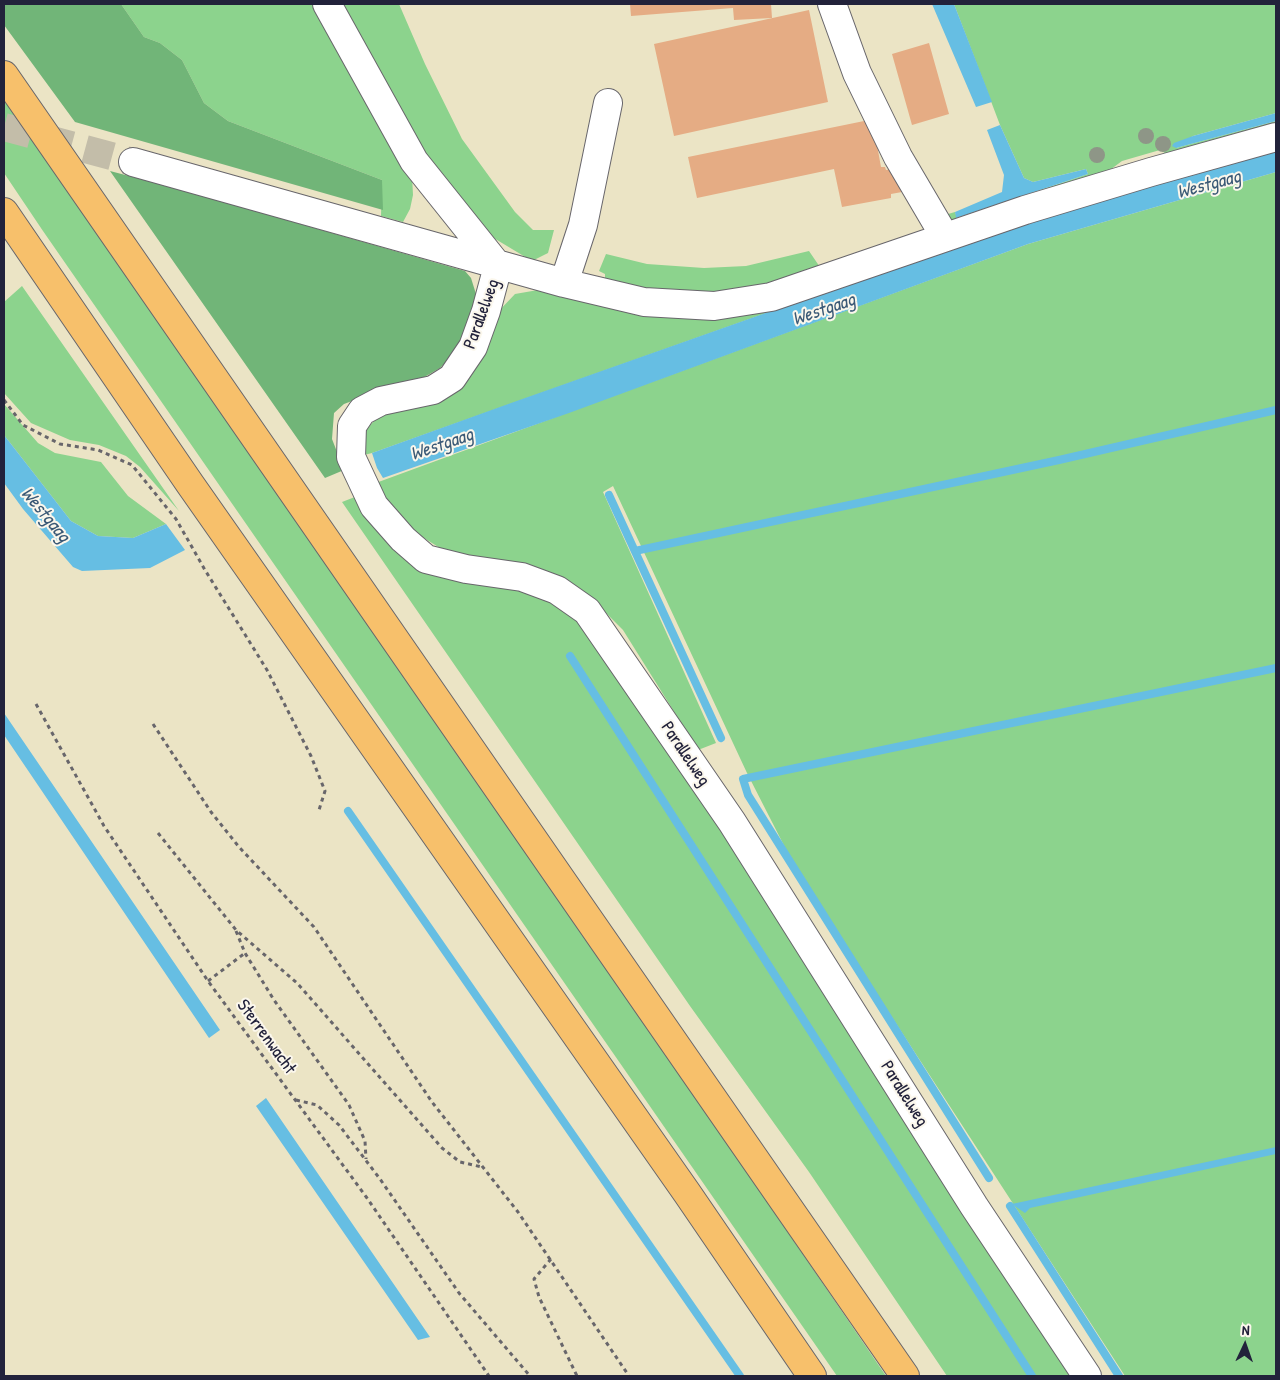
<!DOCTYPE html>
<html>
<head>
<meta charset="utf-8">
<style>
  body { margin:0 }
  #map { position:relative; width:1280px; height:1380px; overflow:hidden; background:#ebe4c5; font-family:"Patrick Hand",sans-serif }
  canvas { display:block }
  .frame { position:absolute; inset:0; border:5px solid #22223b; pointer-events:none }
  .north { position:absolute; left:1220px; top:1320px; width:50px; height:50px; -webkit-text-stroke:4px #fbf7ec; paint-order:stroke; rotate:3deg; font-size:14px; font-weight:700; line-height:20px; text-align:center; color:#22223b }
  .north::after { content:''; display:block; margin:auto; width:18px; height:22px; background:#22223b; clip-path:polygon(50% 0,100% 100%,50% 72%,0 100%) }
</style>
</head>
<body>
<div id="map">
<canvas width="1280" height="1380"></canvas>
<div class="frame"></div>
<div class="north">N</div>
</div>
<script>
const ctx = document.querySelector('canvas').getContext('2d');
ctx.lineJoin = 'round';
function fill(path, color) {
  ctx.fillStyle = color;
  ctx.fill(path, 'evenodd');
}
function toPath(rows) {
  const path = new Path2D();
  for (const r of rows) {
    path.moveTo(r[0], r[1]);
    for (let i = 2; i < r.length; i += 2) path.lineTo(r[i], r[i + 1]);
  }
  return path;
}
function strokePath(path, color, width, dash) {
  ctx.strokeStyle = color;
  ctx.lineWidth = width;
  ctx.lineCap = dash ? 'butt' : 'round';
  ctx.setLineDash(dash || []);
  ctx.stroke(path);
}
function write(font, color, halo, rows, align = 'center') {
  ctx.font = font + ' "Patrick Hand",sans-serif';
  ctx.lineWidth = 4;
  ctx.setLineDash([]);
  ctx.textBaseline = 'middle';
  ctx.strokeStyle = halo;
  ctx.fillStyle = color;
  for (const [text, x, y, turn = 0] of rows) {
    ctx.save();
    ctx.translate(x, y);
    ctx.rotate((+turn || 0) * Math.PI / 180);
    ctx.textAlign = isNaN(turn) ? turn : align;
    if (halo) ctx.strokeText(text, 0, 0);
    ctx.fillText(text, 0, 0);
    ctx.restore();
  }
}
const green = toPath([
  [121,4,399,4,425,64,462,139,515,212,533,230,554,230,548,253,534,260,527,258,482,231,412,176,413,195,410,209,403,222,381,216,382,180,228,121,204,103,182,60,160,43,144,37],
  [954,4,1276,4,1276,113,1193,136,1176,148,1276,121,1276,132,1168,155,1160,150,1122,161,1091,184,957,225,941,216,955,212,957,218,1088,174,1086,169,1033,182,1024,178,1000,125],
  [4,95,518,837,886,1376,837,1376,43,231,4,173],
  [1276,172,1276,1376,1125,1376,797,871,747,773,613,486,603,492,716,743,698,750,623,630,599,606,473,557,440,548,411,530,373,484,1028,244],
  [958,245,372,453,360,456,366,430,380,414,443,395,496,314,515,294,538,290,635,314,688,319,720,319,742,315],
  [809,251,824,273,732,292,701,293,647,288,605,280,605,274,599,271,606,254,647,264,704,268,746,266],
  [22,286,179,511,140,467,126,456,99,445,70,440,31,423,4,393,4,302],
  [4,404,38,443,55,453,101,462,128,496,166,524,133,538,98,536,71,521,4,435],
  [360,495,399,554,413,566,464,580,515,588,556,603,597,635,1073,1376,947,1376,809,1172,690,1006,342,502]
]);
const forest = toPath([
  [4,4,121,4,144,37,160,43,182,60,204,103,228,121,382,180,383,210,75,122,4,25],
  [110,171,171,187,465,271,471,278,476,294,474,322,465,343,440,368,421,379,384,389,344,404,334,413,332,439,344,470,325,478]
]);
const water = toPath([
  [932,4,954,4,992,102,976,107],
  [1276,113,1276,121,1176,148,1172,146,1174,143,1193,136],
  [1000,125,1024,178,1033,182,1086,169,1088,174,956,218,955,212,1002,192,1004,175,987,130],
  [1276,150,1276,172,1028,244,569,413,383,478,377,468,372,453,511,403,958,245,1081,205],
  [4,435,71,521,98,536,133,538,166,524,185,550,150,568,82,571,73,567,23,509,4,483],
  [4,713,220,1030,209,1038,4,735],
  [266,1098,430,1337,418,1340,256,1106],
  [1276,1147,1276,1154,1030,1208,1025,1213,1012,1204]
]);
const stream = toPath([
  [609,495,721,738],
  [635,551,1059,460,1276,410],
  [570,656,1032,1376],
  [348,811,740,1376],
  [989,1178,748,795,743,779,1276,668],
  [1010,1206,1119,1376]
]);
const building = toPath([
  [630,4,771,4,772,18,734,20,733,8,631,16],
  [809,10,828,102,674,136,654,44],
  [929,43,949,114,912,125,892,54],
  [869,120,873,123,881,167,885,167,886,170,897,168,902,192,891,194,891,198,842,207,834,169,697,198,688,157]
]);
const minorTunnel = toPath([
  [4,127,133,162]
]);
const path = toPath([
  [4,400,23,425,60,444,98,450,132,465,176,519,205,570,267,670,311,756,325,791,319,810],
  [36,704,104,826,208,981,367,1198,489,1376],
  [153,724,211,812,239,847,314,927,432,1102,518,1212,629,1376],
  [158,833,236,930,297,983,442,1148,460,1162,482,1167],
  [236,931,245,953,274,1000,349,1105,365,1141,366,1159],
  [208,981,245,953],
  [296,1100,317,1105,339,1125,380,1179,459,1293,530,1376],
  [551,1259,534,1279,539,1297,577,1376]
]);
const minor = toPath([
  [327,4,414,161,498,266],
  [832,4,857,73,898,157,945,237],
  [133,162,564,283,644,302,714,306,771,297,1025,210,1151,172,1276,137],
  [498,266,486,311,473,347,452,378,433,390,381,401,362,411,352,426,351,457,374,506,403,539,426,559,466,569,522,577,557,590,587,611,732,822,974,1206,1087,1376],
  [564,283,583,225,608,103]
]);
const highway = toPath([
  [4,75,905,1376],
  [4,212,190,484,687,1193,812,1376]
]);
const trees = [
  [1146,136],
  [1163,144],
  [1097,155]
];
const streetNames = [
  ["Parallelweg",482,314,-70],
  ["Parallelweg",685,754,56],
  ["Sterrenwacht",266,1037,54],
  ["Parallelweg",904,1094,58]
];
const waterNames = [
  ["Westgaag",1209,185,-15],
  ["Westgaag",824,310,-19],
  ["Westgaag",442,445,-19],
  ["Westgaag",45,515,50]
];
fill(green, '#8cd38d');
fill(forest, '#71b578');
fill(water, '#66bee3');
strokePath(stream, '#66bee3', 8);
fill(building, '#e5ac84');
strokePath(minorTunnel, '#c3bda9', 28, [28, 14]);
strokePath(minor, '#68666b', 30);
strokePath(highway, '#68666b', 30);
strokePath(path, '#68666b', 3, [4, 4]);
strokePath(minor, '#fff', 28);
strokePath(highway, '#f7c06b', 28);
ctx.fillStyle = '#8e9687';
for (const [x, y] of trees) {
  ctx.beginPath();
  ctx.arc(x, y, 8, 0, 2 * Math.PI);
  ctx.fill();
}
write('18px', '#22223b', '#fbf7ec', streetNames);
write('italic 19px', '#3a5976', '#fbf7ec', waterNames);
</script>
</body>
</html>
